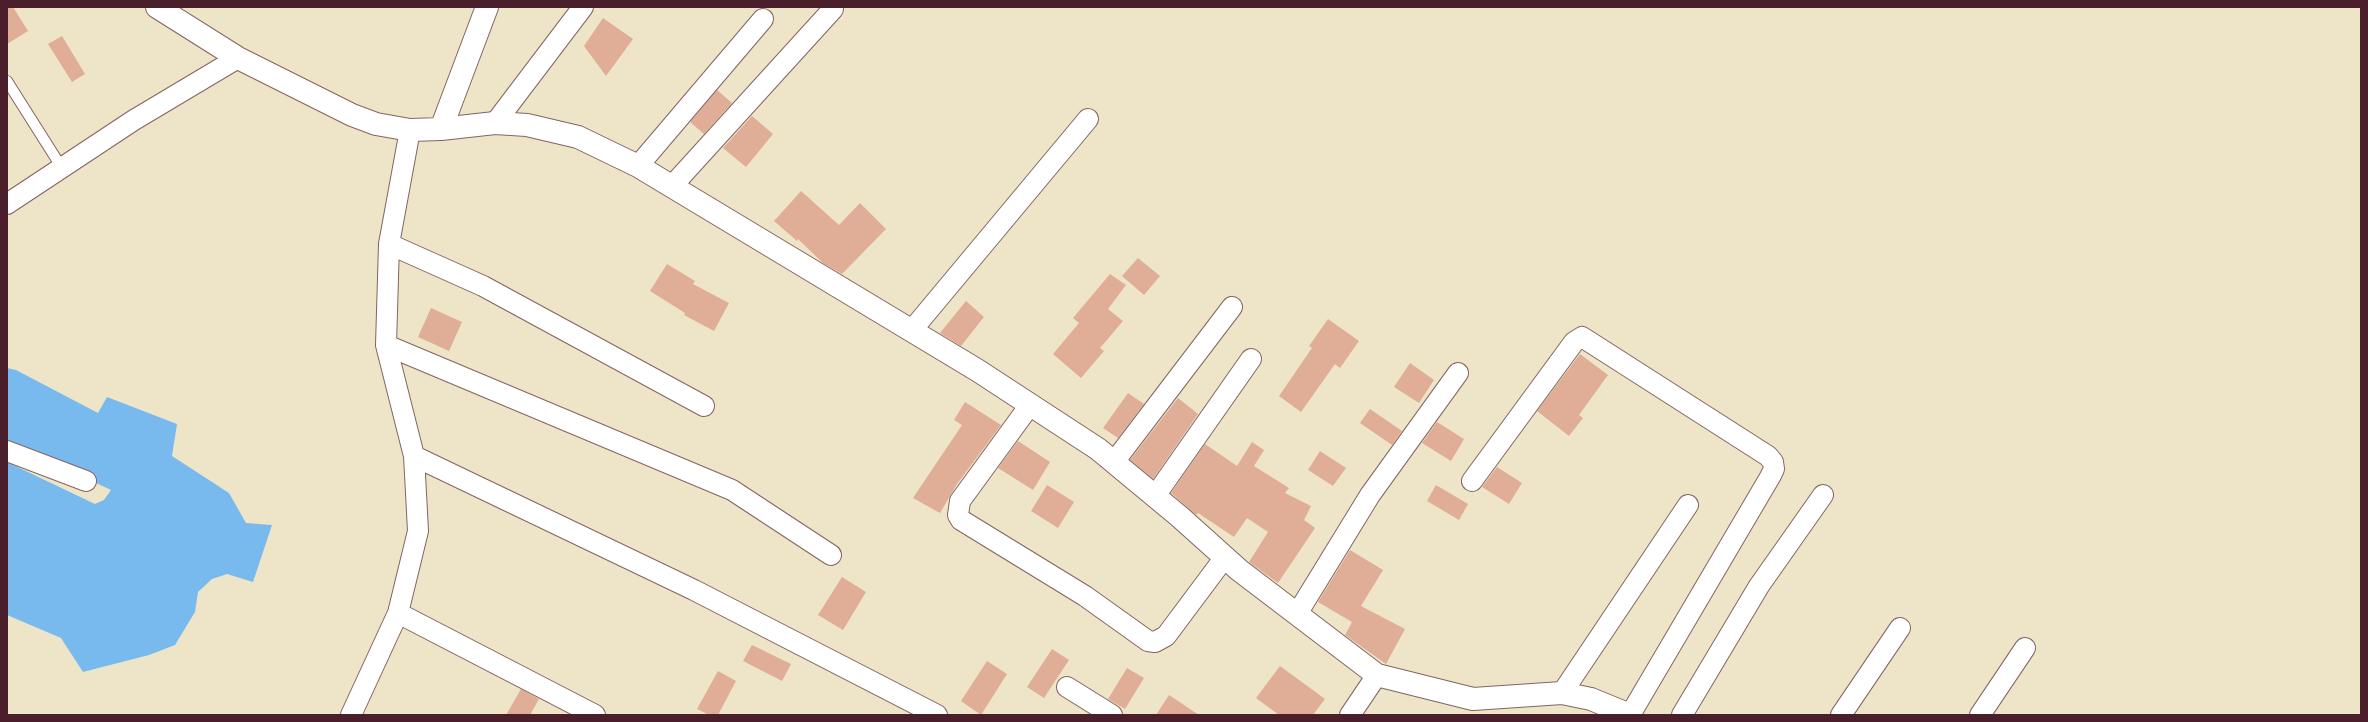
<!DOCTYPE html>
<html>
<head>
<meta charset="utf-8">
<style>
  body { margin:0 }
  #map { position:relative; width:2368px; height:722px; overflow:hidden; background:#eee5c8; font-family:"Architects Daughter",sans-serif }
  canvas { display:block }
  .frame { position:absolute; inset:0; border:8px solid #4a1f2b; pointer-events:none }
</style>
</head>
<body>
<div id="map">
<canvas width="2368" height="722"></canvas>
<div class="frame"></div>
</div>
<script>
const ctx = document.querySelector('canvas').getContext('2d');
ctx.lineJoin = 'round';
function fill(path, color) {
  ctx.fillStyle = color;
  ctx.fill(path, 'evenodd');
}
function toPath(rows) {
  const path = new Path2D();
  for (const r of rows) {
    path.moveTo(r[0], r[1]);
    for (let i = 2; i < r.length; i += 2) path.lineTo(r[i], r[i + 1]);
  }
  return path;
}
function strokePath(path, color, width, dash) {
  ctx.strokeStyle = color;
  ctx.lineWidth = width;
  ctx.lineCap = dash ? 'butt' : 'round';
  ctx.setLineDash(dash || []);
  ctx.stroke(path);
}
const water = toPath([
  [7,368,16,370,98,413,107,397,177,424,172,456,229,493,246,523,272,525,253,582,227,574,212,579,198,592,195,612,175,645,149,655,83,672,61,638,7,615,7,462,95,504,104,500,111,490,7,441]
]);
const building = toPath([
  [7,7,13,7,28,31,7,44],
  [603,18,633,39,606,76,584,46],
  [62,36,85,74,72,82,48,44],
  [717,90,732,103,704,134,690,122],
  [752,116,773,134,746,167,723,148],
  [801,191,839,225,860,203,886,229,842,274,823,263,798,239,797,241,774,221],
  [1138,258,1160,276,1144,295,1122,276],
  [667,264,695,281,693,284,729,303,714,331,684,315,685,313,650,291],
  [1110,274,1126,285,1108,309,1123,321,1100,348,1104,351,1081,378,1053,354,1079,323,1073,318],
  [966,301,984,317,961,346,940,333],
  [431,308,462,322,449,351,418,337],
  [1328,319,1359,341,1340,368,1335,364,1301,412,1279,396,1312,348,1309,346],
  [1580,354,1608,375,1579,415,1583,418,1569,436,1537,411],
  [1410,363,1434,380,1419,403,1394,387],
  [1128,393,1144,404,1118,438,1103,428],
  [1178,398,1198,414,1153,479,1130,460],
  [965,402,1001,425,957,484,940,513,913,498,962,425,954,420],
  [1370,409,1402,431,1392,445,1360,423],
  [1437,422,1464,439,1451,461,1422,443],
  [1018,441,1050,462,1033,490,998,468],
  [1252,442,1264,450,1254,466,1289,488,1285,493,1311,506,1304,520,1315,528,1278,583,1249,562,1268,532,1247,518,1234,537,1198,513,1196,515,1171,493,1205,444,1237,466],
  [1320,451,1346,468,1333,486,1308,470],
  [1497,467,1522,483,1509,504,1482,487],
  [1047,485,1074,502,1058,528,1031,511],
  [1436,485,1468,504,1459,520,1427,501],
  [1350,550,1383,570,1361,606,1405,629,1386,664,1345,635,1352,622,1318,602],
  [842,577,866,592,843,630,818,615],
  [752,645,791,664,782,681,743,661],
  [1052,649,1069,660,1044,698,1027,687],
  [987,661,1007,674,981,715,961,701],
  [1280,666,1325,699,1313,715,1279,715,1256,698],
  [1127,668,1144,678,1125,709,1108,699],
  [718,671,736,681,718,715,709,715,697,709],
  [521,689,539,699,530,715,506,715],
  [1169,695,1199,715,1156,715]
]);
const lane = toPath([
  [7,81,62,168]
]);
const street = toPath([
  [495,123,583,7],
  [638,166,763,19],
  [672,186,833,9],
  [7,204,134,120,238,58],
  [389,244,483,286,704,406],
  [912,330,1088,119],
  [386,345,732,490,831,555],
  [1030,405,960,501,958,515,961,520,1085,596,1148,641,1155,642,1166,636,1225,557],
  [7,451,86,481],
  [414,456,694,590,937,715],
  [1114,462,1232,307],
  [1472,481,1574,342,1582,337,1768,456,1773,462,1774,469,1770,477,1630,715],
  [1155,496,1251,359],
  [398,613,595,715],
  [1297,614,1370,495,1458,373],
  [1067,687,1112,715],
  [1562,693,1688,505],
  [351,715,398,613,418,531,414,456,386,345,389,244,410,130],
  [1350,715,1377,675],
  [1682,715,1759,586,1823,495],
  [1841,715,1900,628],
  [1980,715,2025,648]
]);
const secondary = toPath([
  [157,7,238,58,352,115,376,124,410,130,441,129,495,123,527,125,578,137,638,166,977,370,1098,449,1180,517,1239,570,1377,675,1473,699,1562,693,1591,699,1630,715],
  [441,129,487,7]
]);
fill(water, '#79baee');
fill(building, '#e0ad97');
strokePath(lane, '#836462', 12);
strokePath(street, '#836462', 22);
strokePath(secondary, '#836462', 24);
strokePath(lane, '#fff', 10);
strokePath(street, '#fff', 20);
strokePath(secondary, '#fff', 22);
</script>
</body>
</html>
